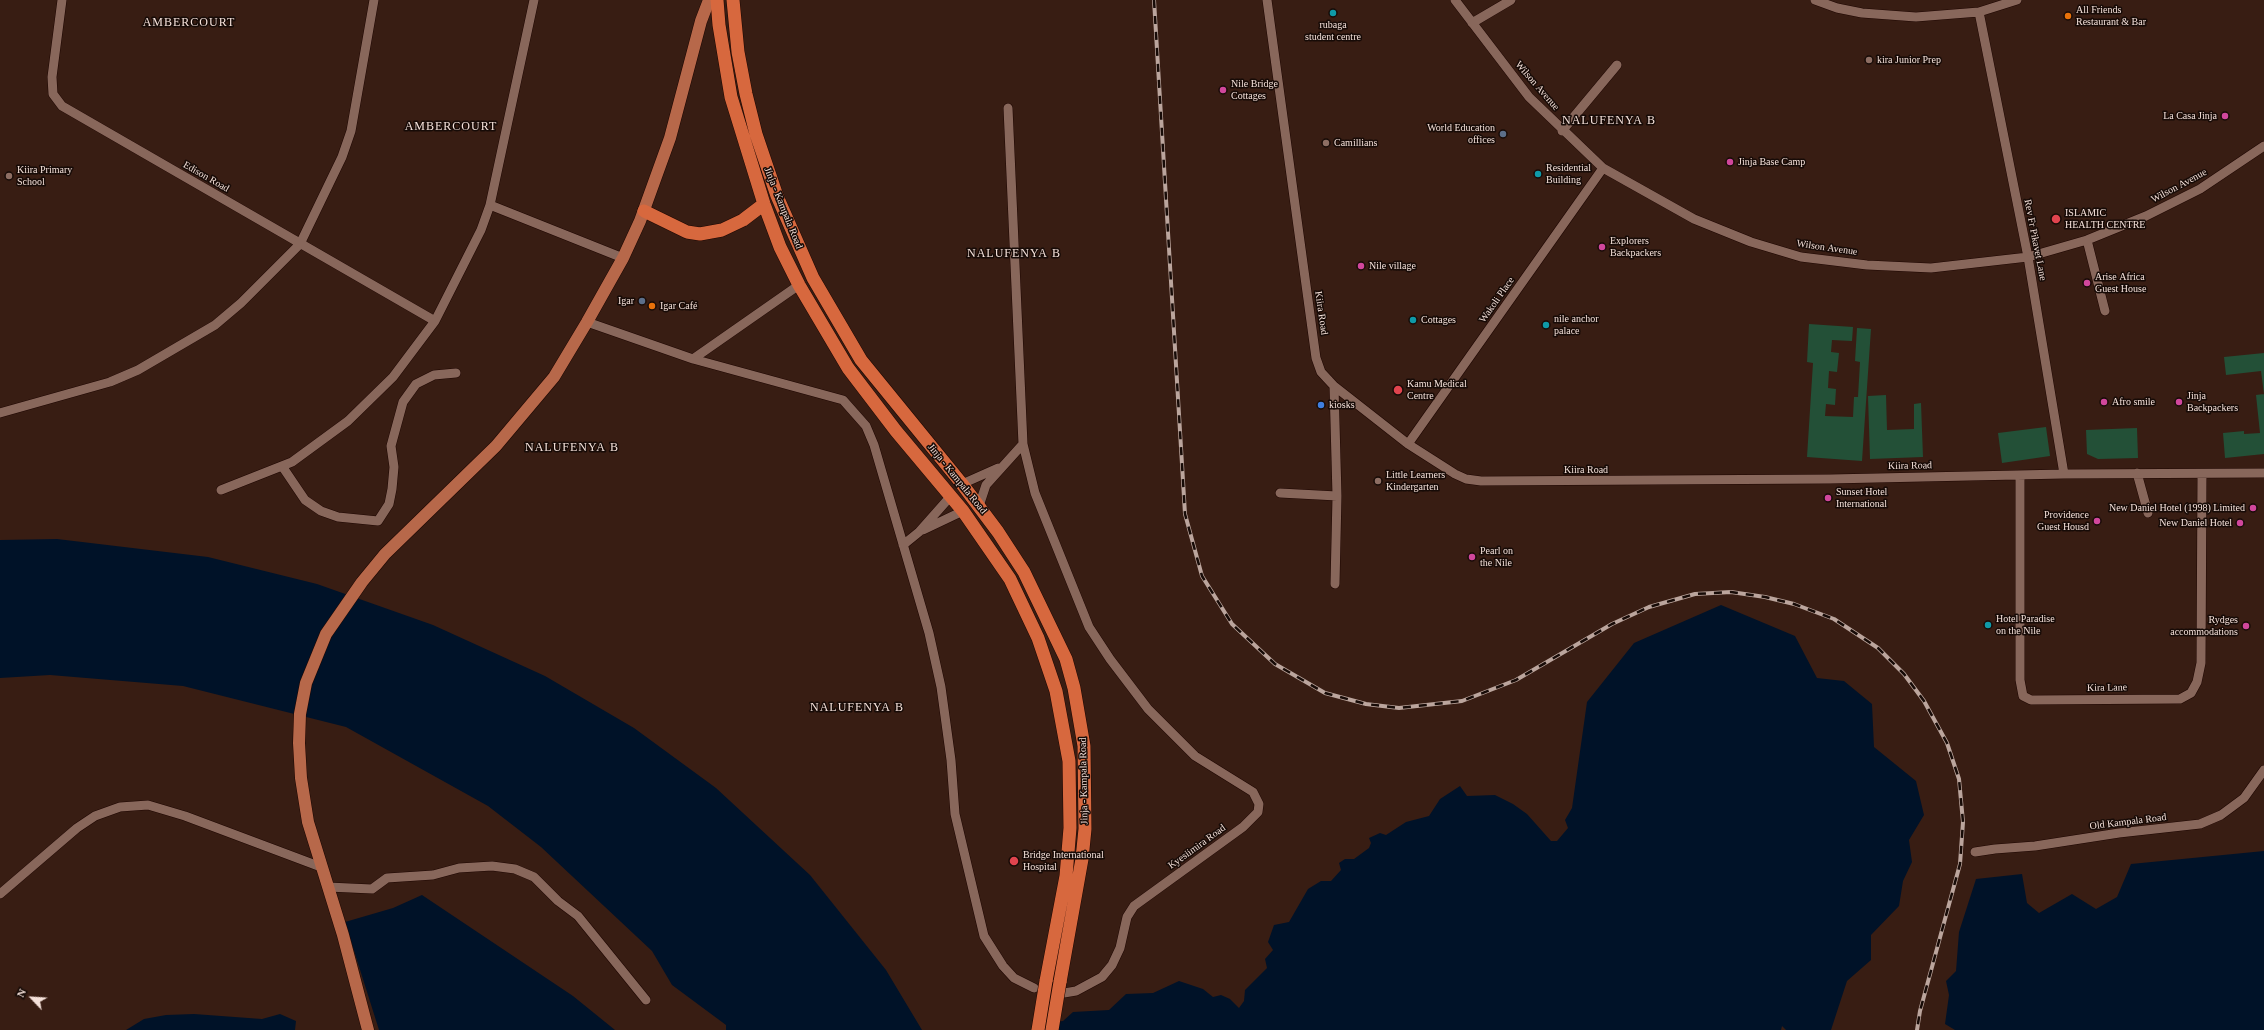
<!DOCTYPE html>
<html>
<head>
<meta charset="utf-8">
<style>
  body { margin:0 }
  #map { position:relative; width:2264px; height:1030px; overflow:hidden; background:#381d13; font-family:"Times New Roman",serif }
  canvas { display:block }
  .north { position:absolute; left:12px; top:978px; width:40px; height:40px; -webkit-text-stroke:3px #170b07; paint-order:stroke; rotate:295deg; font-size:11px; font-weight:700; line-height:16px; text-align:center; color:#f5e1da }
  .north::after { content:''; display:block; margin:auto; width:14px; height:18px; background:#f5e1da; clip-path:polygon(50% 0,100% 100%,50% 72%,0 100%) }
</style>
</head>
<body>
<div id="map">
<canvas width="2264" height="1030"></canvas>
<div class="north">N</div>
</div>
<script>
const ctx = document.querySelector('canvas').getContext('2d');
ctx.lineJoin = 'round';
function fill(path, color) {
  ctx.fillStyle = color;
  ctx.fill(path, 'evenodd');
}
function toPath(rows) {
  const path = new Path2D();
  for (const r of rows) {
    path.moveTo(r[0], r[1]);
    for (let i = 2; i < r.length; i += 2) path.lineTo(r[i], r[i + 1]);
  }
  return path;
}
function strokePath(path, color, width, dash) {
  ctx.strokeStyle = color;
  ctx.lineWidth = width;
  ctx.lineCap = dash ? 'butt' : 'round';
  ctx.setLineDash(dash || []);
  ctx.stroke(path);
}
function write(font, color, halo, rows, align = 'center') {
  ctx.font = font + ' "Times New Roman",serif';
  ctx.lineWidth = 3;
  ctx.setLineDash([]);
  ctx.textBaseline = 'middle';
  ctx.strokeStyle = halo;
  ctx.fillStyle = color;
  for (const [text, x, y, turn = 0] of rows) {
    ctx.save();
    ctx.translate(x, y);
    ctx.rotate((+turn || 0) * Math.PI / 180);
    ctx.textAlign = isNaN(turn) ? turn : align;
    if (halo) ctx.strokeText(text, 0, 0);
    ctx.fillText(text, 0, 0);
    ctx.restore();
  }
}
const green = toPath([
  [1809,324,1853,327,1852,341,1832,340,1831,352,1839,353,1837,372,1829,371,1828,388,1836,389,1835,405,1826,404,1825,416,1853,417,1854,397,1858,397,1860,362,1855,361,1857,328,1871,329,1862,461,1807,457,1813,363,1807,362],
  [2264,353,2264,454,2225,458,2223,433,2244,431,2244,434,2260,433,2256,395,2264,394,2261,371,2226,375,2224,357],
  [1886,395,1887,430,1914,429,1914,404,1921,403,1923,457,1870,459,1868,396],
  [2046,427,2050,456,2002,463,1998,433],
  [2137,428,2138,458,2098,459,2087,454,2086,430]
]);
const water = toPath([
  [57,539,208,557,317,584,433,625,545,676,634,728,716,788,810,875,886,970,922,1030,726,1030,726,1025,672,985,652,951,541,847,488,806,346,727,183,686,50,675,0,678,0,540],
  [1721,605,1795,636,1817,678,1844,681,1872,704,1874,747,1916,781,1924,815,1909,840,1912,862,1903,881,1899,906,1871,935,1871,960,1847,981,1831,1030,1786,1030,1782,1026,1781,1030,1034,1030,1046,1023,1063,1021,1073,1012,1109,1010,1126,994,1153,993,1179,981,1203,989,1213,997,1221,995,1230,999,1239,1008,1244,1001,1245,990,1267,968,1265,959,1273,950,1268,942,1274,925,1289,922,1308,889,1321,881,1331,881,1341,870,1339,863,1345,859,1354,859,1369,848,1371,843,1369,838,1380,833,1386,835,1406,822,1429,816,1440,799,1460,786,1467,796,1495,795,1513,804,1527,814,1551,841,1557,841,1568,828,1565,820,1572,808,1587,702,1634,643],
  [2264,851,2264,1030,1955,1030,1945,1024,1949,995,1946,981,1956,971,1959,932,1976,879,2022,874,2027,903,2039,913,2072,894,2096,909,2117,897,2131,864],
  [422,895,573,996,615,1030,379,1030,345,922,393,908],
  [194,1014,262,1019,280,1014,296,1021,295,1030,126,1030,144,1019,166,1015]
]);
const minor = toPath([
  [62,0,52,77,53,94,62,106,435,321],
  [1267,0,1316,358,1321,372,1334,386,1408,444,1455,474,1466,479,1481,481,1830,479,2064,474,2264,473],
  [1455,0,1529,97,1603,168,1694,219,1751,242,1801,257,1867,265,1931,268,2028,257,2087,240,2146,216,2200,189,2264,146],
  [1815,0,1837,8,1862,13,1916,17,1979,12,2017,0],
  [1979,12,2028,257,2064,474],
  [1472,23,1511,0],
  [1008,108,1023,444,1035,493,1089,627,1110,659,1148,709,1195,756,1253,792,1259,804,1258,812,1243,827,1134,906,1127,917,1120,948,1112,965,1102,977,1076,991,1064,993],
  [1562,131,1617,65],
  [490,205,623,258],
  [2087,240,2105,311],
  [587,322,693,359,843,400,866,426,874,445,929,633,941,687,951,760,955,814,984,936,1003,966,1014,978,1034,988],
  [693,359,799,285],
  [1334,386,1337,496,1335,584],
  [0,413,110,382,138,370,215,325,241,303,300,244,342,157,351,131,374,0],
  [1408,444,1603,168],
  [282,466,305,500,321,511,338,517,378,521,389,504,392,489,394,467,391,446,403,402,416,384,434,375,456,373],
  [2137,473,2148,513],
  [2020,475,2020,680,2023,696,2031,700,2180,699,2191,693,2197,682,2201,663,2202,474],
  [962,484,998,468],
  [221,490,292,462,348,421,393,377,435,321,481,230,490,205,534,0],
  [1280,493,1337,496],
  [979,506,986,485,1023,444],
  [923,530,963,511],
  [903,545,919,532,950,497],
  [1975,852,1995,849,2035,846,2119,833,2200,824,2221,815,2244,798,2264,770],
  [328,887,372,889,387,878,433,875,459,868,492,866,515,869,534,877,558,901,578,916,646,1000],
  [0,894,77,828,95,816,120,807,148,805,185,816,321,867]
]);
const major = toPath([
  [368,1030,343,935,308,822,301,778,299,743,300,714,306,683,326,634,362,582,385,554,496,446,554,377,587,322,623,258,640,221,670,138,701,21,709,0]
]);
const highway = toPath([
  [717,0,719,25,731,97,764,204,780,247,799,285,848,368,896,431,963,511,1010,579,1038,638,1056,691,1069,761,1070,828,1066,876,1046,981],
  [733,0,738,52,746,94,756,134,777,196,813,278,861,360,962,484,998,532,1024,572,1066,659,1074,688,1084,746,1085,829,1082,859,1060,982],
  [644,211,687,232,700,234,722,230,743,220,764,204]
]);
const rail = toPath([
  [1154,0,1185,514,1202,576,1232,624,1275,664,1325,693,1366,704,1399,708,1462,701,1516,680,1612,624,1649,607,1695,594,1731,592,1765,597,1794,604,1834,619,1878,648,1904,674,1924,701,1947,743,1959,779,1963,822,1960,864,1920,1011,1917,1030]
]);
const highwayBridge = toPath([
  [1038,1030,1046,981],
  [1052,1030,1060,982]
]);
const markers = [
  [1333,13,4,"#0f9aa8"],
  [2068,16,4,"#e8710a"],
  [1869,60,4,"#8d6e63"],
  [1223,90,4,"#d1479c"],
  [2225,116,4,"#d1479c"],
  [1503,134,4,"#5c6f8a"],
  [1326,143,4,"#8d6e63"],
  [1730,162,4,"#d1479c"],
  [1538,174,4,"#0f9aa8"],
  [9,176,4,"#8d6e63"],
  [2056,219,5,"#e0444e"],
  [1602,247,4,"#d1479c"],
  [1361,266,4,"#d1479c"],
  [2087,283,4,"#d1479c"],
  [642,301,4,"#5c6f8a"],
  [652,306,4,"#e8710a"],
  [1413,320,4,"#0f9aa8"],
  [1546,325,4,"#0f9aa8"],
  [1398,390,5,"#e0444e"],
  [2104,402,4,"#d1479c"],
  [2179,402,4,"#d1479c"],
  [1321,405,4,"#3f7fe0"],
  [1378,481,4,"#8d6e63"],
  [1828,498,4,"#d1479c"],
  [2253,508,4,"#d1479c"],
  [2097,521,4,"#d1479c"],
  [2240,523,4,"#d1479c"],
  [1472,557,4,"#d1479c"],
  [1988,625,4,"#0f9aa8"],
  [2246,626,4,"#d1479c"],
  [1014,861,5,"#e0444e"]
];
const poiNames = [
  ["All Friends",2076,10],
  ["Restaurant & Bar",2076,22],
  ["rubaga",1333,25,"center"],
  ["student centre",1333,37,"center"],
  ["kira Junior Prep",1877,60],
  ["Nile Bridge",1231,84],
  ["Cottages",1231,96],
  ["La Casa Jinja",2217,116,"right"],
  ["World Education",1495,128,"right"],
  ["offices",1495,140,"right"],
  ["Camillians",1334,143],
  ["Jinja Base Camp",1738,162],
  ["Residential",1546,168],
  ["Building",1546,180],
  ["Kiira Primary",17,170],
  ["School",17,182],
  ["ISLAMIC",2065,213],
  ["HEALTH CENTRE",2065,225],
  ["Explorers",1610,241],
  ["Backpackers",1610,253],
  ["Nile village",1369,266],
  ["Arise Africa",2095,277],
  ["Guest House",2095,289],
  ["Igar",634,301,"right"],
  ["Igar Café",660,306],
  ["nile anchor",1554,319],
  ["palace",1554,331],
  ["Cottages",1421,320],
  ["Kamu Medical",1407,384],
  ["Centre",1407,396],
  ["Jinja",2187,396],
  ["Backpackers",2187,408],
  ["Afro smile",2112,402],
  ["kiosks",1329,405],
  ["Little Learners",1386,475],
  ["Kindergarten",1386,487],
  ["Sunset Hotel",1836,492],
  ["International",1836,504],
  ["New Daniel Hotel (1998) Limited",2245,508,"right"],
  ["Providence",2089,515,"right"],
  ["Guest Housd",2089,527,"right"],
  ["New Daniel Hotel",2232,523,"right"],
  ["Pearl on",1480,551],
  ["the Nile",1480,563],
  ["Hotel Paradise",1996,619],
  ["on the Nile",1996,631],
  ["Rydges",2238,620,"right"],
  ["accommodations",2238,632,"right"],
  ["Bridge International",1023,855],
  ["Hospital",1023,867]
];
const streetNames = [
  ["Wilson Avenue",1537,86,49],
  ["Edison Road",206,177,30],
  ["Wilson Avenue",2179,186,-28],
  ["Jinja - Kampala Road",783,208,68],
  ["Rev Fr Pikavet Lane",2035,240,79],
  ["Wilson Avenue",1827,248,8],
  ["Wakoli Place",1497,300,-55],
  ["Kiira Road",1321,313,82],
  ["Kiira Road",1910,466,-1],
  ["Kiira Road",1586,470],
  ["Jinja - Kampala Road",957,479,51],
  ["Kira Lane",2107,688,-1],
  ["Jinja - Kampala Road",1084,781,-91],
  ["Old Kampala Road",2128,822,-7],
  ["Kyesiimira Road",1197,847,-36]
];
const quarterNames = [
  ["AMBERCOURT",189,23],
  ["NALUFENYA B",1609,121],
  ["AMBERCOURT",451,127],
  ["NALUFENYA B",1014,254],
  ["NALUFENYA B",572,448],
  ["NALUFENYA B",857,708]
];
fill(green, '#235037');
fill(water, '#001228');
strokePath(minor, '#1e0601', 10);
strokePath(major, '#1e0601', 13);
strokePath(highway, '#1e0601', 14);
strokePath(minor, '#88675b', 9);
strokePath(major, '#b7684a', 12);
strokePath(highway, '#d7683e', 13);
strokePath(rail, '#bba59d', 4);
strokePath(rail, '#170b07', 2.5, [8]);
strokePath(highwayBridge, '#1e0601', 14, []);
strokePath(highwayBridge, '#d7683e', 13);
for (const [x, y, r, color] of markers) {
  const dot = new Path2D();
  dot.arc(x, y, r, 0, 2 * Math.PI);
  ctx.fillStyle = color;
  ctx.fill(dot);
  strokePath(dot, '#170b07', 1.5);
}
write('10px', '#f5e1da', '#170b07', poiNames, 'left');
write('10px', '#f5e1da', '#170b07', streetNames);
ctx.letterSpacing = '1px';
write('12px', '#f5e1da', '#170b07', quarterNames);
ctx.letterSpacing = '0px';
</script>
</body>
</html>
